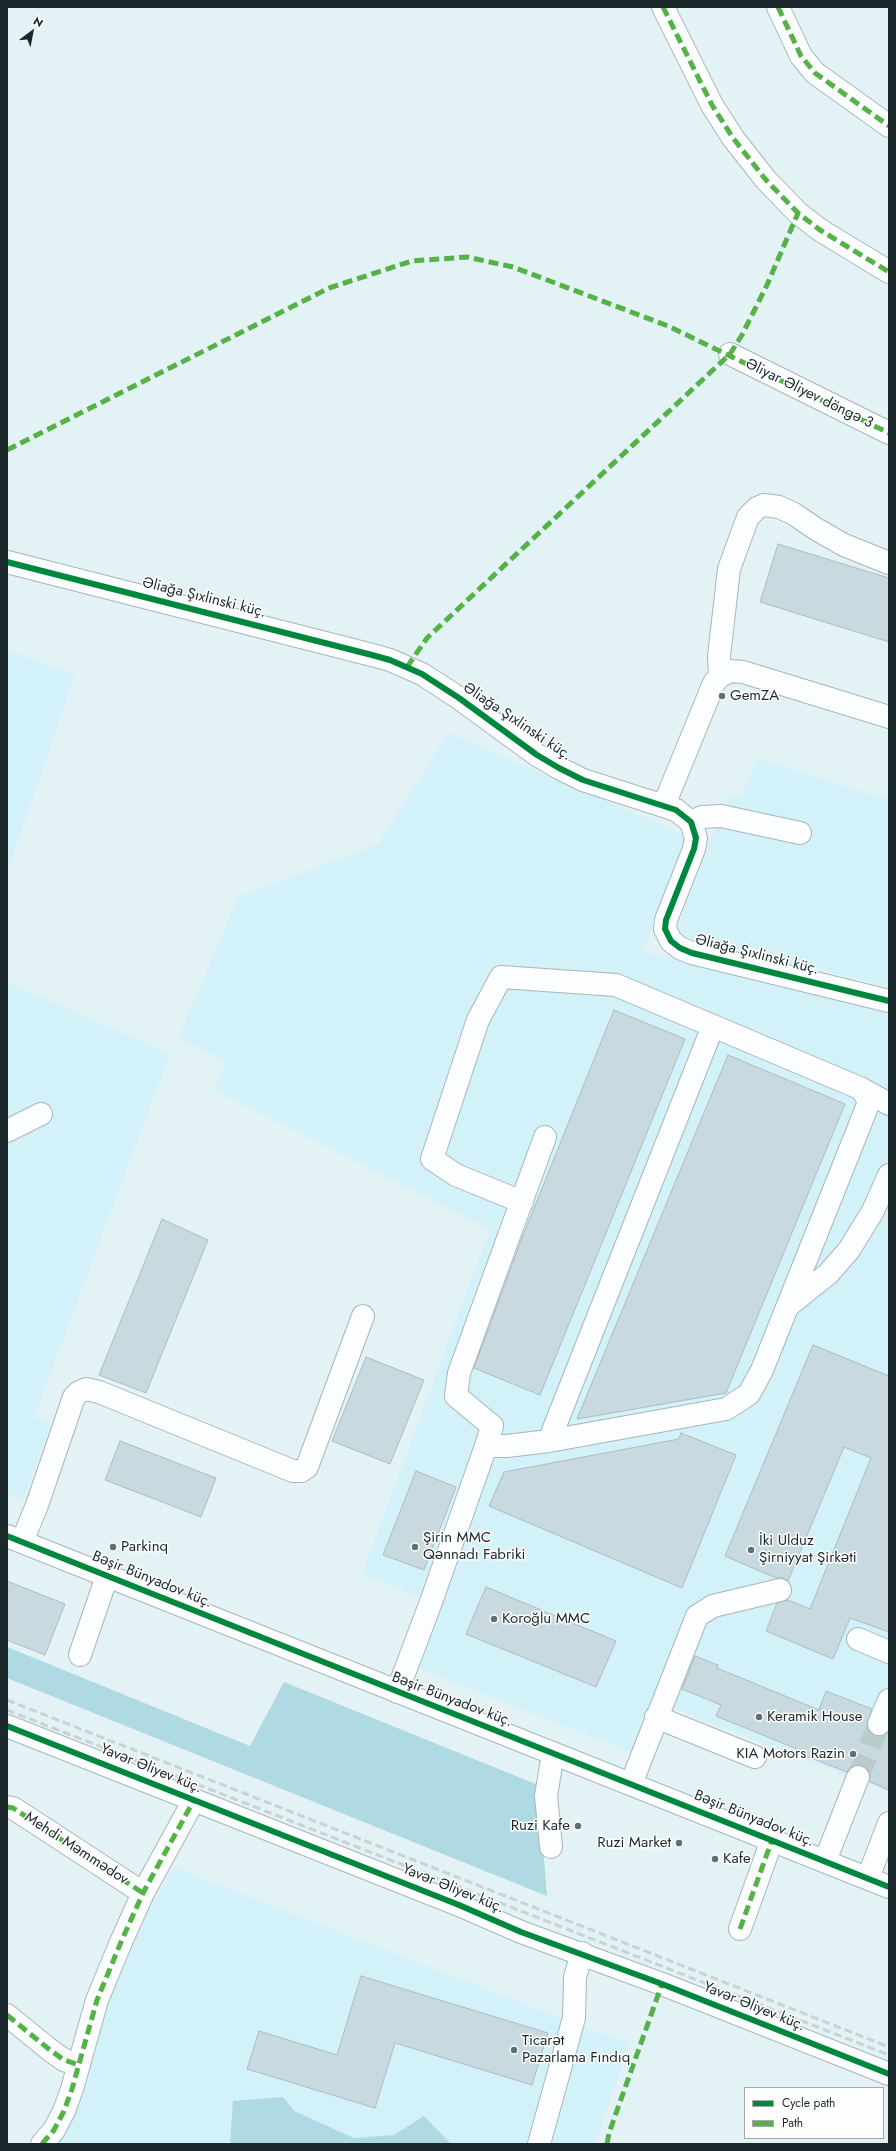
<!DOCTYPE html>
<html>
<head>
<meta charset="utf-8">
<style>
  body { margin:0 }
  #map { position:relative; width:896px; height:2151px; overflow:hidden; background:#e3f2f5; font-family:Jost,sans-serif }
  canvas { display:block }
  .frame { position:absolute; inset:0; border:8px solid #1c292c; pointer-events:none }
  .legend { position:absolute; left:744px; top:2087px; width:140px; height:52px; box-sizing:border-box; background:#fefefe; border:1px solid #a4a9aa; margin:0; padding:5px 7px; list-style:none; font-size:12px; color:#1c292c }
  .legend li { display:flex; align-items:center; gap:8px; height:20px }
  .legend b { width:20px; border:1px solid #a4a9aa }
  .north { position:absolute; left:12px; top:12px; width:40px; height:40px; -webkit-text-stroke:3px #fefefe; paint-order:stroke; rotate:32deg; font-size:11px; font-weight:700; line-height:16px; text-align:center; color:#1c292c }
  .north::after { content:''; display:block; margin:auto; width:14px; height:18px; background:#1c292c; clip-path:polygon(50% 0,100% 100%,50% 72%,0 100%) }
</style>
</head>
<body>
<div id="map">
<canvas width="896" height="2151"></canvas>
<div class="frame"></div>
<ul class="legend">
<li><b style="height:5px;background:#00873e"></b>Cycle path</li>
<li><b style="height:5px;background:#55b246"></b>Path</li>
</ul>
<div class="north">N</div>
</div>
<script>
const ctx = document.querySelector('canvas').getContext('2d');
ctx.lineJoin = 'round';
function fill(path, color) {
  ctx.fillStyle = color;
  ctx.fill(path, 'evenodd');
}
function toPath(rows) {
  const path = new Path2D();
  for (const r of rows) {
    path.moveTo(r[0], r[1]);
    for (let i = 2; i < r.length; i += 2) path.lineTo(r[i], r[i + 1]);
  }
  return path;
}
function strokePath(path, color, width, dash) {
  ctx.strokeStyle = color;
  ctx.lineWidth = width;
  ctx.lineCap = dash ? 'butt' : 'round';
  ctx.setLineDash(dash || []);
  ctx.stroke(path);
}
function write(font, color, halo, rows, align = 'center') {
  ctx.font = font + ' Jost,sans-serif';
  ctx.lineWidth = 3;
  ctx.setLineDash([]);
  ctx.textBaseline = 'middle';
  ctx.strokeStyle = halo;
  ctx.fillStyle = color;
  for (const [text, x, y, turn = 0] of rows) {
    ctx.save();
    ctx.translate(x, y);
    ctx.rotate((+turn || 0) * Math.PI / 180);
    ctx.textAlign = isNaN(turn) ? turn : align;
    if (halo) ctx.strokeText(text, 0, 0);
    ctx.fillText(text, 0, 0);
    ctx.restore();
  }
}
const built = toPath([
  [7,650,75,675,7,873],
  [448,733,688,836,643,951,889,1012,889,1792,661,1704,633,1753,417,1668,431,1602,362,1574,490,1229,214,1090,226,1062,179,1037,238,897,378,844],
  [758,758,889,800,889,987,681,936,678,927,728,795,741,796],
  [7,982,170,1054,34,1417,51,1424,23,1499,7,1493],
  [173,1867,573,2023,630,2043,595,2144,54,2144,104,1996]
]);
const forest = toPath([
  [7,1647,250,1746,284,1682,538,1785,547,1896,7,1678],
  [283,2097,294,2111,354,2138,394,2135,424,2116,451,2144,230,2144,233,2101]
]);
const building = toPath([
  [778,544,889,578,889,642,760,602,778,544],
  [614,1010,685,1039,540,1395,474,1368,522,1238,614,1010],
  [728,1055,845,1104,726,1393,577,1419,728,1055],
  [162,1219,208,1240,146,1393,99,1375,162,1219],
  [813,1345,889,1376,889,1632,850,1618,833,1659,766,1631,777,1603,788,1600,810,1609,871,1458,844,1447,788,1581,783,1578,776,1578,725,1556,813,1345],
  [366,1357,424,1380,390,1464,332,1441,366,1357],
  [681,1433,736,1455,682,1588,489,1506,504,1472,679,1439,681,1433],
  [120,1441,216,1478,201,1517,105,1480,120,1441],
  [416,1471,456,1487,424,1570,383,1555,416,1471],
  [7,1581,65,1604,45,1655,7,1640,7,1581],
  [486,1587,616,1641,596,1687,466,1634,486,1587],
  [695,1656,718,1665,717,1668,819,1710,826,1691,872,1709,867,1725,869,1732,880,1736,889,1731,889,1790,870,1782,870,1775,863,1766,856,1765,847,1772,801,1754,802,1751,716,1716,721,1705,682,1689,695,1656],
  [361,1976,548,2033,532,2085,395,2043,375,2108,247,2069,259,2031,337,2055,361,1976]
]);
const minorTunnel = toPath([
  [858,1777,879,1724]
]);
const minor = toPath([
  [663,7,712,105,733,138,766,180,798,213,820,230,889,272],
  [778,7,801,56,815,73,889,126],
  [730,354,889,433],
  [7,562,372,655,390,660,422,674,459,698,537,755,559,768,583,780,676,810,691,822,696,838,694,849,666,920,665,929,671,941,680,948,692,953,889,1001],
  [720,676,719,656,729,569,748,517,757,508,764,505,779,507,794,514,816,529,844,545,889,563],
  [664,805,714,683,720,676,731,671,743,672,889,717],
  [691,822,702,817,721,816,800,833],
  [862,1089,889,1104],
  [7,1131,41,1114],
  [788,1306,828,1274,849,1250,873,1211,889,1175],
  [549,1441,713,1026],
  [486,1446,492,1426,456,1396,459,1373,545,1137],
  [7,1536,889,1887],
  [22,1542,37,1505,74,1397,79,1392,86,1389,99,1392,293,1471,301,1471,307,1467,363,1316],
  [858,1639,889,1652],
  [80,1655,107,1576],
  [397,1692,431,1602,486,1446,507,1446,549,1441,726,1409,749,1394,762,1370,869,1102,862,1089,616,985,501,977,478,1020,432,1159,456,1175,522,1202],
  [656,1717,755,1757],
  [879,1724,889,1700],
  [7,1726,459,1905,521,1932,662,1984,889,2074],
  [631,1784,697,1616,713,1606,780,1590],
  [7,1807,13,1808,143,1893],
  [551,1847,546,1796,553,1753],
  [825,1861,858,1777],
  [868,1878,889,1823],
  [740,1929,772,1840],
  [7,2015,50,2050,64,2060,79,2065],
  [42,2144,54,2130,64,2111,72,2089,97,2000,121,1942,143,1893,194,1800],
  [539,2144,574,2018,575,1977,582,1953]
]);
const rail = toPath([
  [7,1700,889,2047],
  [7,1710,889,2055]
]);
const quiet = toPath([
  [663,7,712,105,733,138,766,180,798,213,820,230,889,272],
  [778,7,801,56,815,73,889,126],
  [7,450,329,288,412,261,467,257,513,267,668,326,889,433],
  [407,667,427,638,730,354,742,335,767,285,798,213],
  [7,1807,13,1808,143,1893],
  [740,1929,772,1840],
  [7,2015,50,2050,64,2060,79,2065],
  [42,2144,54,2130,64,2111,72,2089,97,2000,121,1942,143,1893,194,1800],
  [607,2144,609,2133,662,1984]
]);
const cycleway = toPath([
  [7,562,372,655,390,660,422,674,459,698,537,755,559,768,583,780,676,810,691,822,696,838,694,849,666,920,665,929,671,941,680,948,692,953,889,1001],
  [7,1536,889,1887],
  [7,1726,459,1905,521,1932,662,1984,889,2074]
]);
const markers = [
  [722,696,4,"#626f72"],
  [113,1547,4,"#626f72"],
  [415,1547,4,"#626f72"],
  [751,1550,4,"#626f72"],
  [494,1619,4,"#626f72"],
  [759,1717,4,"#626f72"],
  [853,1754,4,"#626f72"],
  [578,1826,4,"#626f72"],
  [679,1843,4,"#626f72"],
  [715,1859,4,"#626f72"],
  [514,2050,4,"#626f72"]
];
const streetNames = [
  ["Əliyar Əliyev döngə 3",809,394,26],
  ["Əliağa Şıxlinski küç.",204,598,14],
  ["Əliağa Şıxlinski küç.",517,722,34],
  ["Əliağa Şıxlinski küç.",757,955,14],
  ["Bəşir Bünyadov küç.",152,1580,22],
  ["Bəşir Bünyadov küç.",452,1700,21],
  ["Yavər Əliyev küç.",151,1769,22],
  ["Bəşir Bünyadov küç.",754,1819,22],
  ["Mehdi Məmmədov",76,1849,33],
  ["Yavər Əliyev küç.",453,1889,22],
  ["Yavər Əliyev küç.",754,2007,22]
];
const poiNames = [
  ["GemZA",730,696],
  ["Şirin MMC",423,1538],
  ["Qənnadı Fabriki",423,1555],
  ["İki Ulduz",759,1541],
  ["Şirniyyat Şirkəti",759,1558],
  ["Parkinq",121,1547],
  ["Koroğlu MMC",502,1619],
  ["Keramik House",767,1717],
  ["KIA Motors Razin",845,1754,"right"],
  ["Ruzi Kafe",570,1826,"right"],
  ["Ruzi Market",671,1843,"right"],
  ["Kafe",723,1859],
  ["Ticarət",522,2041],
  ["Pazarlama Fındıq",522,2058]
];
fill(built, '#d2f1f8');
fill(forest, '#afd9e3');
fill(building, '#c8d9e0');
strokePath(building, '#afbcc0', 1);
strokePath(minorTunnel, '#bbcacd', 22, [22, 11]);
strokePath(minor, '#a9b6b9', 24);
strokePath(minor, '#fbfdfe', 22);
strokePath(rail, '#ccd1d2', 3, [8, 4]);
strokePath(quiet, '#55b246', 5, [10, 5]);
strokePath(cycleway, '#00873e', 6);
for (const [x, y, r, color] of markers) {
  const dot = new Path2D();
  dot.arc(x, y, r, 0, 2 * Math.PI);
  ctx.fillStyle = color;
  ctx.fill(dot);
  strokePath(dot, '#fefefe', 1.5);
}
write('15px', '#1c292c', '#fefefe', streetNames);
write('15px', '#1c292c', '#fefefe', poiNames, 'left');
</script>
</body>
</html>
